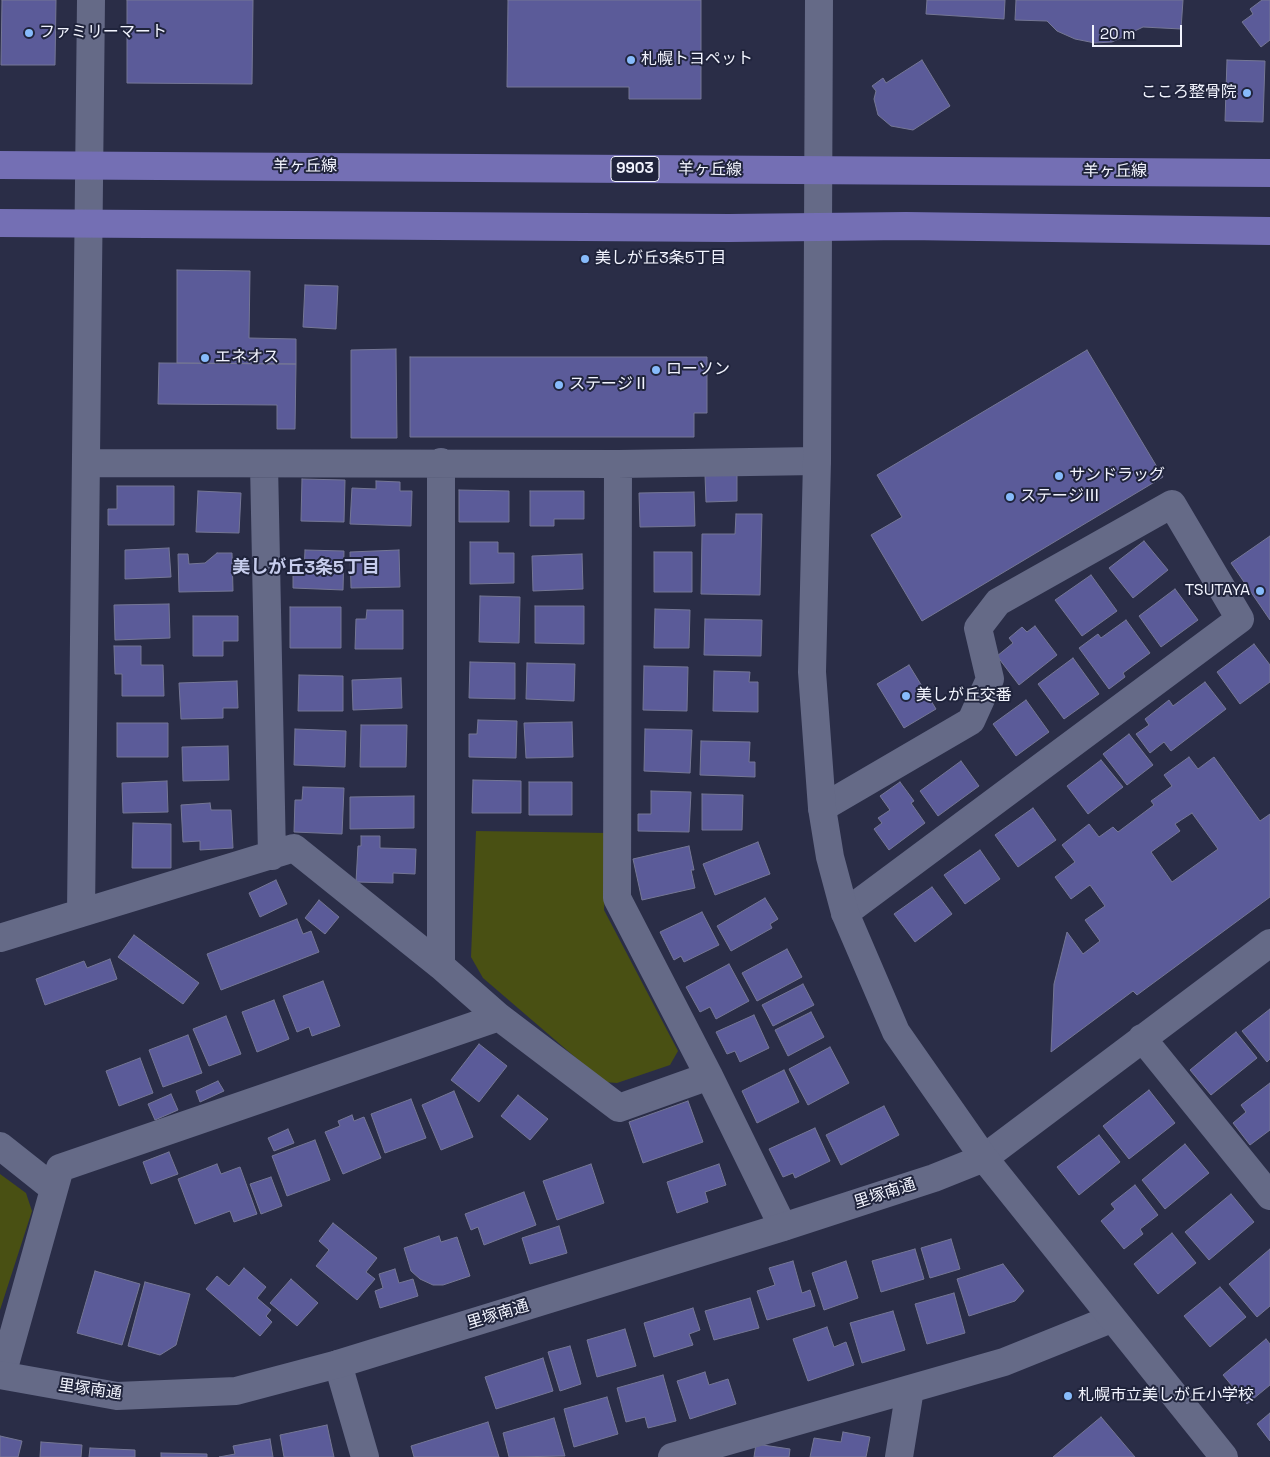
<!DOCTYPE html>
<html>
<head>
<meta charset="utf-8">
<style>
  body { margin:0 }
  #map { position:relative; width:1270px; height:1457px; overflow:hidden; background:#2a2d47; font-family:"Space Grotesk",sans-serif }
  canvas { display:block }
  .scale { position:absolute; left:1092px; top:25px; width:90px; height:22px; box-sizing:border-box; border:2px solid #f2f4fe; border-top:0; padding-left:6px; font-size:15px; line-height:18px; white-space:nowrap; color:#f2f4fe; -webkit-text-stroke:4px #20243c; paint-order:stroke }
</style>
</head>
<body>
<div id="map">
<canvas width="1270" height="1457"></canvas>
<div class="scale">20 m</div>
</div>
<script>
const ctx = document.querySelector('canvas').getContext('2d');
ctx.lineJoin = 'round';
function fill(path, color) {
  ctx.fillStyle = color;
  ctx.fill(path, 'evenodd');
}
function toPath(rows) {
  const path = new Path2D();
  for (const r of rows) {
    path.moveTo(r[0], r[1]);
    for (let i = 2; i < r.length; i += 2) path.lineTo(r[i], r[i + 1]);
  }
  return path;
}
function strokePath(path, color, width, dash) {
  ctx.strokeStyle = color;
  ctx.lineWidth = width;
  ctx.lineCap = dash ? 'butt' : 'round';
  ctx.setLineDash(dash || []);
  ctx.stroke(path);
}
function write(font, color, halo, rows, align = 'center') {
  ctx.font = font + ' "Space Grotesk","Noto Sans JP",sans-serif';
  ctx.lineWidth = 4;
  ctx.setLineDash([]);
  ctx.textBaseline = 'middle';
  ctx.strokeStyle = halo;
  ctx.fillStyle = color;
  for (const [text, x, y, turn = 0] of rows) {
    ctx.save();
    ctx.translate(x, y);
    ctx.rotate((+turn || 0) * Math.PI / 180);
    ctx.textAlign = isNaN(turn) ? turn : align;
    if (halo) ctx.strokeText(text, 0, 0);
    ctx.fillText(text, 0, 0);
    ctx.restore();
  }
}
const green = toPath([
  [476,831,607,833,604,910,678,1051,670,1065,617,1083,604,1082,483,978,471,957],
  [0,1174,26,1193,32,1211,0,1310]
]);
const building = toPath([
  [2,0,56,0,55,65,1,65,2,0],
  [127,0,253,0,252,84,127,83,127,0],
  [508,0,701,0,701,99,629,99,629,87,507,87,508,0],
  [927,0,1005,0,1004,19,926,14,927,0],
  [1016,0,1183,0,1181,29,1143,27,1112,42,1095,43,1075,39,1057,31,1047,21,1015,20,1016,0],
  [1262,0,1270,0,1270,40,1261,47,1242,22,1253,14,1250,9,1262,0],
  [922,60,950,106,913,130,891,126,878,115,874,99,876,91,872,86,883,78,886,83,922,60],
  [1227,60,1265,61,1263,122,1225,121,1227,60],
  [177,270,250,271,249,338,296,339,296,364,177,363,177,270],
  [305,285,338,286,336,329,303,327,305,285],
  [396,349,397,438,351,438,351,350,396,349],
  [1087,350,1163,477,922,621,871,535,902,517,877,475,1087,350],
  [410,357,707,357,707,413,694,413,694,437,410,437,410,357],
  [159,363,296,364,295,429,277,429,277,405,158,404,159,363],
  [737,474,737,501,706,502,705,475,737,474],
  [302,479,345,480,344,522,301,521,302,479],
  [376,481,400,482,400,491,412,491,411,526,350,524,352,488,376,489,376,481],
  [117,486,174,486,174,525,108,525,108,509,117,509,117,486],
  [459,490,509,491,509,522,459,522,459,490],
  [198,491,241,493,239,533,196,532,198,491],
  [530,491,584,491,584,519,554,519,554,526,530,526,530,491],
  [694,492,695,526,640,527,639,493,694,492],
  [736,514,762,514,760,595,701,594,702,534,735,534,736,514],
  [1270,536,1270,620,1231,563,1270,536],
  [1144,541,1168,570,1133,598,1109,568,1144,541],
  [470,542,498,542,498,553,514,553,514,583,470,584,470,542],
  [169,548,171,577,125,579,125,550,169,548],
  [305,550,344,551,343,590,293,588,293,573,304,573,305,550],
  [399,550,400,587,351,588,350,552,399,550],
  [654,552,692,552,692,592,654,592,654,552],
  [217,553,232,553,233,591,179,592,178,554,188,554,189,564,205,563,217,553],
  [582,554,583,589,533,591,532,556,582,554],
  [1091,575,1117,611,1082,636,1055,600,1091,575],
  [1175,589,1198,620,1161,647,1139,616,1175,589],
  [480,596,520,597,519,643,479,642,480,596],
  [169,604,170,638,115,640,114,605,169,604],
  [535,606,584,606,584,644,535,643,535,606],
  [290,607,341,607,341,648,290,648,290,607],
  [655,609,690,610,689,648,654,648,655,609],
  [367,610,403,610,403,649,355,649,356,619,366,619,367,610],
  [193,616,238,616,238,641,223,641,223,656,193,656,193,616],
  [705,619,762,620,761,656,704,655,705,619],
  [1126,620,1150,653,1123,673,1125,677,1109,689,1079,648,1098,634,1101,638,1126,620],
  [1035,626,1057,655,1019,685,997,656,1013,643,1009,638,1022,627,1027,632,1035,626],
  [1254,644,1270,665,1270,682,1240,704,1217,672,1254,644],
  [114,646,141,646,141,665,163,665,164,696,122,696,122,674,115,674,114,646],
  [1073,658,1099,694,1064,719,1038,684,1073,658],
  [470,662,515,663,515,699,469,698,470,662],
  [527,663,575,664,574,701,526,699,527,663],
  [909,665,936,709,904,728,877,684,909,665],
  [644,666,688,667,687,711,643,710,644,666],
  [714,671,750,672,749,682,758,682,758,712,713,711,714,671],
  [299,675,343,676,343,711,298,711,299,675],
  [401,678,402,708,353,710,352,680,401,678],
  [237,681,238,708,223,708,223,718,181,719,179,683,237,681],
  [1205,682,1226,709,1171,751,1164,742,1150,753,1136,734,1149,725,1145,719,1169,700,1173,706,1205,682],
  [1026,700,1049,732,1016,756,993,724,1026,700],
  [478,720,517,721,516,758,469,757,469,734,477,734,478,720],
  [572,722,573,757,526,758,524,723,572,722],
  [117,723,168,723,168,757,117,757,117,723],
  [361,725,407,725,406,767,360,767,361,725],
  [295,729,346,731,345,767,294,765,295,729],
  [645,729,692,730,690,773,644,771,645,729],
  [1129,734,1153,765,1127,785,1103,754,1129,734],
  [701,741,750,742,749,762,755,762,755,777,700,775,701,741],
  [228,746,229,780,183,781,182,747,228,746],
  [1189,757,1198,769,1214,757,1260,821,1270,814,1270,897,1137,995,1133,991,1051,1052,1054,984,1067,932,1083,954,1100,941,1085,920,1105,906,1090,885,1071,899,1055,877,1075,862,1062,845,1089,824,1099,837,1113,827,1118,832,1154,805,1151,801,1172,786,1164,775,1189,757],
  [1192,813,1218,849,1172,882,1151,852,1180,831,1175,824,1192,813],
  [1101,760,1123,787,1088,814,1067,786,1101,760],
  [961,761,979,786,938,816,920,791,961,761],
  [473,780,521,781,521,813,472,813,473,780],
  [167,781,168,812,123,813,122,783,167,781],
  [529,782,572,782,572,815,529,815,529,782],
  [900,782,914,801,911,803,925,823,889,850,874,829,882,823,878,818,890,810,880,796,900,782],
  [303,787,344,788,342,834,294,832,295,800,302,800,303,787],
  [651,791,691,792,689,832,638,831,638,814,651,814,651,791],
  [702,794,743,795,742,830,702,830,702,794],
  [414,796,414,828,350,829,350,797,414,796],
  [210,803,211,810,231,810,233,848,200,850,200,841,183,842,181,805,210,803],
  [1033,808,1056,840,1018,867,995,835,1033,808],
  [133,823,171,824,171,868,132,868,133,823],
  [361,836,380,836,380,848,416,849,415,874,393,873,393,883,356,882,358,846,361,846,361,836],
  [758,842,770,874,715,895,703,864,758,842],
  [689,846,694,870,691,870,695,888,642,900,633,859,689,846],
  [980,850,1000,879,965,904,944,875,980,850],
  [276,880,287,904,260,917,249,893,276,880],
  [932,887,952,914,915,942,894,914,932,887],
  [765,898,778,919,770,924,772,928,731,951,717,926,765,898],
  [319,900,339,917,325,934,305,918,319,900],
  [702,912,719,945,684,962,681,956,674,960,660,932,702,912],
  [297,919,303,934,311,931,319,952,221,990,207,954,297,919],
  [134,935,199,983,183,1004,118,957,134,935],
  [787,949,802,977,757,1001,742,973,787,949],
  [110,959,117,979,45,1005,36,979,84,961,87,968,110,959],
  [729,964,749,1001,716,1019,710,1007,700,1012,686,987,729,964],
  [323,981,340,1026,312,1036,309,1027,297,1032,283,996,323,981],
  [803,984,814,1005,773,1026,762,1005,803,984],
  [274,1000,289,1039,257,1052,242,1012,274,1000],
  [1270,1009,1270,1059,1267,1062,1242,1031,1270,1009],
  [811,1012,824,1037,788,1056,775,1030,811,1012],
  [754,1015,769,1048,740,1062,735,1051,727,1054,716,1032,754,1015],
  [226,1016,241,1054,209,1066,193,1029,226,1016],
  [1236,1032,1257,1058,1211,1095,1190,1070,1236,1032],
  [188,1035,202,1073,163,1087,149,1050,188,1035],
  [479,1044,507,1066,479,1102,451,1080,479,1044],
  [830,1047,849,1083,808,1105,789,1069,830,1047],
  [140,1058,153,1093,119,1106,106,1071,140,1058],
  [784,1070,799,1102,757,1123,742,1091,784,1070],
  [218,1081,224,1091,200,1102,196,1091,218,1081],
  [1270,1083,1270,1130,1250,1145,1233,1123,1246,1112,1241,1105,1270,1083],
  [1149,1090,1175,1123,1129,1159,1103,1126,1149,1090],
  [454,1091,473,1137,441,1150,422,1105,454,1091],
  [171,1094,178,1110,155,1120,148,1104,171,1094],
  [518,1095,548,1119,530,1140,501,1116,518,1095],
  [411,1099,426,1138,385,1153,371,1114,411,1099],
  [688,1101,703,1142,643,1163,629,1122,688,1101],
  [884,1106,899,1135,841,1165,826,1135,884,1106],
  [352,1115,354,1121,364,1117,381,1158,343,1174,325,1132,340,1126,338,1121,352,1115],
  [815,1128,830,1161,795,1178,793,1173,783,1177,769,1149,815,1128],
  [288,1129,294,1143,274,1151,268,1138,288,1129],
  [1099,1135,1120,1162,1079,1195,1057,1167,1099,1135],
  [315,1140,330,1180,287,1196,272,1156,315,1140],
  [1185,1144,1209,1173,1165,1209,1142,1180,1185,1144],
  [169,1152,178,1174,151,1184,143,1162,169,1152],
  [217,1164,221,1174,240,1167,257,1214,234,1222,230,1211,195,1224,178,1179,217,1164],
  [591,1164,604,1203,557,1220,543,1181,591,1164],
  [719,1164,726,1185,705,1192,708,1202,677,1213,667,1182,719,1164],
  [271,1177,282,1206,261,1214,250,1184,271,1177],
  [1135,1185,1158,1215,1140,1229,1143,1234,1124,1249,1101,1221,1115,1209,1111,1204,1135,1185],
  [524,1192,536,1225,484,1245,478,1227,471,1230,465,1214,524,1192],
  [1231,1194,1254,1222,1209,1260,1185,1232,1231,1194],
  [333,1223,377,1258,366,1272,375,1279,357,1300,316,1266,329,1250,319,1241,333,1223],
  [559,1226,567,1253,530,1264,522,1238,559,1226],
  [1172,1233,1196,1263,1158,1294,1134,1264,1172,1233],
  [439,1236,441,1242,457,1237,470,1276,443,1285,433,1285,420,1279,411,1271,404,1248,439,1236],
  [951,1239,960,1269,930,1278,921,1248,951,1239],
  [915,1249,924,1279,881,1292,872,1261,915,1249],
  [1270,1249,1270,1306,1257,1317,1229,1284,1270,1249],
  [793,1261,802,1293,810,1290,815,1306,767,1320,757,1291,775,1285,769,1268,793,1261],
  [846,1261,858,1298,824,1310,812,1273,846,1261],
  [1003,1264,1024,1291,1015,1301,969,1316,957,1279,1003,1264],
  [244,1268,266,1287,257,1298,271,1310,266,1316,272,1322,260,1336,206,1289,217,1276,229,1286,244,1268],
  [395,1269,399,1283,413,1279,418,1296,380,1308,375,1291,383,1288,379,1274,395,1269],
  [95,1271,140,1284,122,1345,77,1333,95,1271],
  [291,1279,318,1303,297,1326,270,1303,291,1279],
  [145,1282,190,1294,176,1345,160,1355,128,1346,145,1282],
  [1220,1287,1246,1317,1210,1347,1184,1316,1220,1287],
  [954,1293,965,1333,927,1344,915,1304,954,1293],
  [750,1298,759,1328,714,1340,705,1311,750,1298],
  [693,1308,700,1330,689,1334,693,1345,654,1357,644,1323,693,1308],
  [893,1311,905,1350,862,1363,850,1323,893,1311],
  [827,1327,834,1347,846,1342,854,1365,808,1381,793,1339,827,1327],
  [625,1329,636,1366,597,1377,587,1340,625,1329],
  [1266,1339,1270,1344,1270,1385,1247,1404,1223,1375,1266,1339],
  [570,1346,581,1384,560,1391,548,1352,570,1346],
  [543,1358,553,1391,496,1409,485,1377,543,1358],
  [705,1372,709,1385,728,1379,736,1404,690,1419,677,1381,705,1372],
  [663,1375,676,1421,648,1428,645,1417,626,1422,617,1388,663,1375],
  [607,1397,618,1434,574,1447,564,1409,607,1397],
  [1270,1413,1270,1441,1257,1424,1270,1413],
  [1101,1417,1135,1457,1053,1457,1101,1417],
  [554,1418,565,1456,509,1457,503,1433,554,1418],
  [488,1422,499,1457,414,1457,411,1446,488,1422],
  [327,1425,334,1457,284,1457,280,1435,327,1425],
  [843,1432,870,1437,866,1457,810,1457,814,1438,841,1442,843,1432],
  [0,1436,22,1441,18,1457,0,1457,0,1436],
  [270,1439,273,1457,219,1457,235,1454,233,1446,270,1439],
  [41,1442,82,1445,81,1457,40,1457,41,1442],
  [756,1444,790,1449,789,1457,754,1457,756,1444],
  [90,1448,135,1450,135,1457,89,1457,90,1448],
  [161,1453,207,1454,207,1457,161,1457,161,1453]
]);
const minor = toPath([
  [441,462,441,966],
  [87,463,618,464,817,461],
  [264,464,272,856],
  [618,464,617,898,709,1076,783,1227],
  [822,808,971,721,990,679,978,628,998,602,1172,504,1240,619,845,913],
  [81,913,294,848,441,966,499,1017,619,1108,709,1076],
  [0,938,81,913,91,0],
  [1142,1038,1270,1196],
  [0,1146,53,1188],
  [984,1158,1270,943],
  [338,1364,365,1457],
  [2,1375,60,1168,499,1017],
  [672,1457,1004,1362,1111,1319],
  [899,1457,910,1389]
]);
const tertiary = toPath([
  [819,0,817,461,812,672,822,808,830,857,845,913,896,1032,984,1158,1224,1457],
  [0,1375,117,1396,236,1391,338,1364,783,1227,934,1178,984,1158]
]);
const primary = toPath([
  [0,165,1270,173],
  [0,223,729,228,906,226,1270,231]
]);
const markers = [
  [29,33,5,"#87bbfb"],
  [631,60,5,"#87bbfb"],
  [1247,93,5,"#87bbfb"],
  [585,259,5,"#87bbfb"],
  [205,358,5,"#87bbfb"],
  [656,370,5,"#87bbfb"],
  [559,385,5,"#87bbfb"],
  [1059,476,5,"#87bbfb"],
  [1010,497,5,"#87bbfb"],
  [1260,591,5,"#87bbfb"],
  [906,696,5,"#87bbfb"],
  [1068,1396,5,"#87bbfb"]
];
const shields = [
  [635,169,48]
];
const shieldNames = [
  ["9903",635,169]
];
const poiNames = [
  ["ファミリーマート",39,33],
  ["札幌トヨペット",641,60],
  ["こころ整骨院",1237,93,"right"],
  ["美しが丘3条5丁目",595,259],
  ["エネオス",215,358],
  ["ローソン",666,370],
  ["ステージⅡ",569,385],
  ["サンドラッグ",1069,476],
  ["ステージⅢ",1020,497],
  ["TSUTAYA",1250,591,"right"],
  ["美しが丘交番",916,696],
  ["札幌市立美しが丘小学校",1078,1396]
];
const streetNames = [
  ["羊ヶ丘線",305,167],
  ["羊ヶ丘線",710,170,1],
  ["羊ヶ丘線",1115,172],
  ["里塚南通",885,1194,-18],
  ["里塚南通",498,1315,-17],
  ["里塚南通",90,1390,8]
];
const neighbourhoodNames = [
  ["美しが丘3条5丁目",306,568]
];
fill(green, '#495013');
fill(building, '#5b5b99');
strokePath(building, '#757795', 1);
strokePath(minor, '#656a87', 28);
strokePath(tertiary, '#656a87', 28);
strokePath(primary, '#746fb4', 28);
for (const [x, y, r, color] of markers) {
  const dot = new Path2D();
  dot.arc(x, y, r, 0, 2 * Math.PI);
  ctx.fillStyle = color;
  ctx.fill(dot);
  strokePath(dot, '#20243c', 2);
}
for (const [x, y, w] of shields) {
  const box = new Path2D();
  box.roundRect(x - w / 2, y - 12.5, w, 25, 4);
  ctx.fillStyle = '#20243c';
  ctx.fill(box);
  strokePath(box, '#f2f4fe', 1);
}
write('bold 15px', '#f2f4fe', null, shieldNames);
write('16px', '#f2f4fe', '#20243c', poiNames, 'left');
write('16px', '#f2f4fe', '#20243c', streetNames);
write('bold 18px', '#c7cded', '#20243c', neighbourhoodNames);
</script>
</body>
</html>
